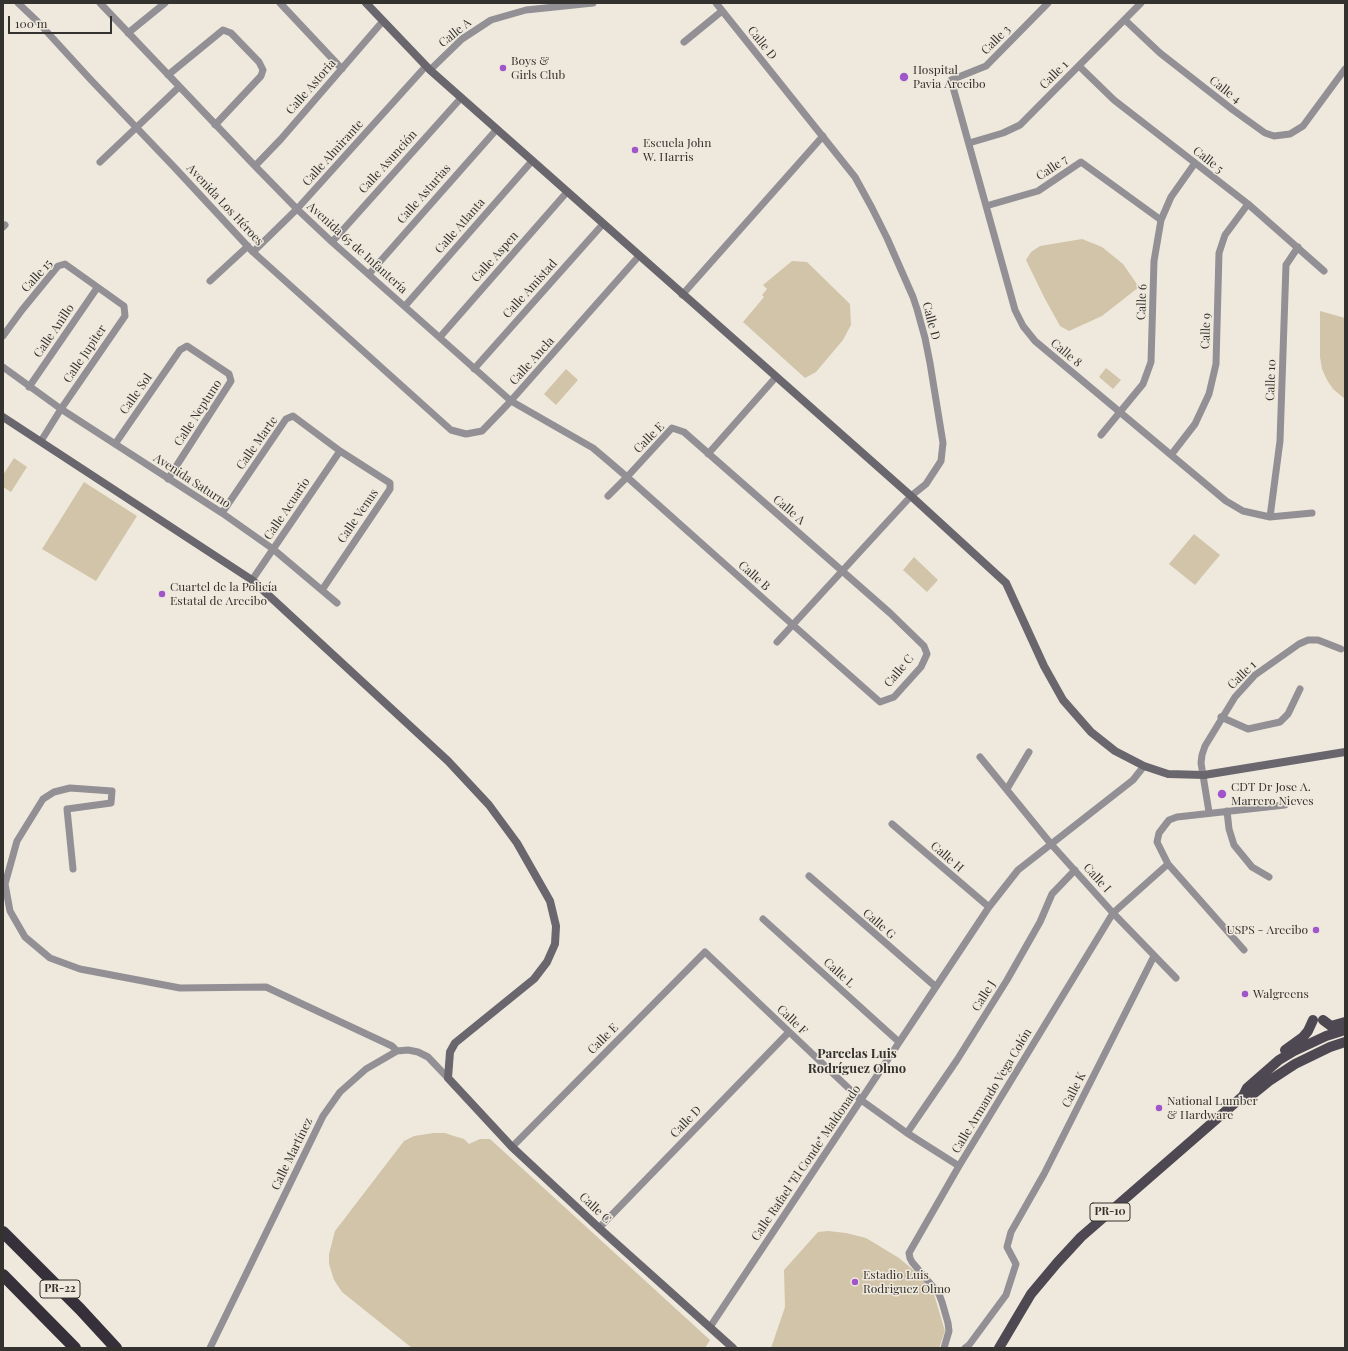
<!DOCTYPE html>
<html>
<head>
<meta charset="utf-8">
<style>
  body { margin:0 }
  #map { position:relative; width:1348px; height:1351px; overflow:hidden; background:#efe9dd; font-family:"Playfair Display",serif }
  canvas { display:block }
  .frame { position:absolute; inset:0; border:4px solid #34322e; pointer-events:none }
  .scale { position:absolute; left:8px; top:16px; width:104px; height:18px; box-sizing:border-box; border:2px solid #34322e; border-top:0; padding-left:5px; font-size:12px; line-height:14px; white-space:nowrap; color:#34322e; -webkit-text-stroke:3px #efe9dd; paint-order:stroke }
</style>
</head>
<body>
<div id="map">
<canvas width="1348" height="1351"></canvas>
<div class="frame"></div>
<div class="scale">100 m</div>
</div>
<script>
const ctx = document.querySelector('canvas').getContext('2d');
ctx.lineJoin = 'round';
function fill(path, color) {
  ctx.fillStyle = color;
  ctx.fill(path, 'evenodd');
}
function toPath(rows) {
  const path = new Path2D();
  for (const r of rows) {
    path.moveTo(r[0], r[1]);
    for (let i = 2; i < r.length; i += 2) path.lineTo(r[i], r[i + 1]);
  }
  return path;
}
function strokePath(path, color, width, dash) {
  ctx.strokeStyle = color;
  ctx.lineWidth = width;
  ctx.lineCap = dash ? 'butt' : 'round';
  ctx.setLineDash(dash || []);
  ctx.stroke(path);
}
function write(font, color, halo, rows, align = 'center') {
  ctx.font = font + ' "Playfair Display",serif';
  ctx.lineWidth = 3;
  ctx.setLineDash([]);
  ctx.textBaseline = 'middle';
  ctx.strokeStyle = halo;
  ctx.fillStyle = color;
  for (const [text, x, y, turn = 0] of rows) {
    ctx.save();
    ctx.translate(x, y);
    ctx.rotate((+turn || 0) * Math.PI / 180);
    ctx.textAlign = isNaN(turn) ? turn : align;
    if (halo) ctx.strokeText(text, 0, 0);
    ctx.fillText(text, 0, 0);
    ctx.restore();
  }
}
const green = toPath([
  [1082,239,1102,247,1123,264,1139,287,1102,316,1069,331,1060,326,1044,297,1026,260,1031,252,1040,246],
  [792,261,807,262,850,304,851,325,843,340,816,372,805,378,743,322,764,297,762,295,767,289,763,285],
  [1320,311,1345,318,1345,399,1333,389,1327,380,1322,369,1320,357],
  [1106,368,1121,380,1113,389,1099,377],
  [566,369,578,380,556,405,544,394],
  [14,458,27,467,11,492,3,487,3,475],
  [84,482,137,516,96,581,42,549],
  [1194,534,1220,555,1195,585,1169,564],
  [914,557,938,580,927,592,903,570],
  [434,1133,445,1133,454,1136,464,1139,469,1144,480,1139,490,1139,710,1340,705,1348,412,1348,342,1292,334,1280,329,1264,329,1254,335,1231,404,1141,414,1136],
  [828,1231,846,1233,866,1238,899,1258,917,1273,933,1291,945,1331,939,1348,771,1348,785,1307,784,1270,818,1232]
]);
const street = toPath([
  [18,3,37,21,91,80,175,168,253,252,451,430,466,434,482,431,508,404,639,256],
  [100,3,255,166,297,209,332,242,511,401,593,448,606,459,627,477,793,625,880,702,894,697,921,667,927,654,924,646,890,613,684,432,672,428,627,477,608,496],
  [280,3,342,69],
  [716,3,855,177,872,208,887,238,913,297,917,309,925,338,930,363,943,443,941,461,926,484,911,496,777,642],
  [1048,3,986,66,951,80,1015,310,1023,326,1035,341,1226,501,1243,511,1270,517,1312,513],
  [1125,20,1160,53,1233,110,1265,133,1274,136,1290,134,1303,126,1345,69],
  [128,33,165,3],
  [684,42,722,11],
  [1079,66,1114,100,1248,204,1324,271],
  [430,70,462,39,491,20,526,10,593,3],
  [168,75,223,30,231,33,259,62,263,70,261,76,215,125],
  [969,143,1003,133,1020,125,1141,3],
  [100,162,179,87],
  [255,166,281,139,383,21],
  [986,206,1038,191,1081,162,1161,220],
  [3,227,5,225],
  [332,242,461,98],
  [253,252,297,209,426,66],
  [369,274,497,129],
  [210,281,248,246],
  [682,295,823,136],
  [405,306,532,161],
  [3,336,22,310,58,266,65,264,124,306,125,316,61,409,41,441],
  [440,337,567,192],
  [3,367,61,409,222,513,273,549,337,603],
  [474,369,603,224],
  [29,387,97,288],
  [1101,435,1143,384,1151,362,1154,261,1161,220,1171,197,1195,163],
  [115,444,180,350,187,346,229,374,231,381,168,479],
  [708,454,776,377],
  [1171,455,1195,424,1209,394,1216,364,1219,253,1225,235,1248,204],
  [222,513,286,419,293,416,340,451,390,483,390,489,322,590],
  [1270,517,1280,441,1286,265,1298,247],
  [252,580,340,451],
  [1221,717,1248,729,1280,722,1288,714,1300,689],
  [980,757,1051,844,1113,913,1176,978],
  [1007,789,1029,752],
  [1227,811,1229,829,1234,845,1252,867,1269,877],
  [1209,812,1201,763,1202,755,1205,746,1235,697,1255,675,1299,644,1308,640,1318,640,1341,649],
  [892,824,989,907],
  [73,869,67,809,111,803,112,791,70,788,54,792,43,799,17,841,5,884,10,911,25,937,50,958,80,969,180,988,266,987,392,1046,397,1051],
  [809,876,936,987],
  [763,919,899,1042],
  [1244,950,1168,864,1157,842,1159,833,1169,820,1177,817,1285,805],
  [907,1133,957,1060,1007,980,1040,922,1052,894,1075,870],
  [512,1147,705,952,861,1100,907,1133,959,1166],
  [599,1228,789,1032],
  [710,1327,989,907,1018,870,1133,780,1144,766],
  [210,1348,323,1116,340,1092,366,1069,397,1051,408,1050,418,1052,428,1057,448,1078],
  [944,1348,949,1331,948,1323,942,1302,939,1294,912,1262,910,1258,909,1253,959,1166,1113,913,1168,864],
  [965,1348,969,1345,1006,1295,1016,1264,1007,1247,1011,1232,1044,1174,1154,956]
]);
const secondary = toPath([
  [366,3,430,70,911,496,1006,583,1044,666,1063,700,1091,732,1115,751,1144,766,1168,774,1204,775,1345,752],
  [3,417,252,580,448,761,489,805,517,843,550,901,556,926,555,944,547,962,534,979,455,1043,450,1052,448,1078,512,1147,599,1228,733,1348]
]);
const primary = toPath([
  [1323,1020,1331,1026,1345,1022],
  [1285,1050,1303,1037,1308,1031,1313,1020],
  [1243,1096,1253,1094,1269,1081,1295,1064,1330,1047,1345,1042],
  [999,1348,1031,1294,1057,1263,1081,1237,1243,1096,1247,1088,1279,1060,1294,1051,1326,1036,1345,1030]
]);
const highway = toPath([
  [3,1232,80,1309,116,1348],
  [3,1275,75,1348]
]);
const markers = [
  [503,68,4,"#a056c9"],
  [904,77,5,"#a056c9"],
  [635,150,4,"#a056c9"],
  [162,594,4,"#a056c9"],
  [1222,794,5,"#a056c9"],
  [1316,930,4,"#a056c9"],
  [1245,994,4,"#a056c9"],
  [1159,1108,4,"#a056c9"],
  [855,1282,4,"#a056c9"]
];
const shields = [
  [1110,1212,40],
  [60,1289,40]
];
const shieldNames = [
  ["PR-10",1110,1212],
  ["PR-22",60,1289]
];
const streetNames = [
  ["Calle A",455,33,-39],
  ["Calle 3",996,40,-45],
  ["Calle D",762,43,51],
  ["Calle 1",1054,75,-45],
  ["Calle Astoria",311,87,-49],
  ["Calle 4",1225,90,38],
  ["Calle Almirante",333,153,-48],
  ["Calle 5",1208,160,38],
  ["Calle Asunción",388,162,-48],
  ["Calle 7",1052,168,-34],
  ["Calle Asturias",424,194,-49],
  ["Avenida Los Héroes",225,205,47],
  ["Calle Atlanta",460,226,-49],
  ["Avenida 65 de Infantería",357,248,42],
  ["Calle Aspen",495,257,-48],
  ["Calle 15",37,276,-48],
  ["Calle Amistad",530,289,-48],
  ["Calle 6",1142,302,-88],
  ["Calle D",931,321,75],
  ["Calle Anillo",54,331,-56],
  ["Calle 9",1206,331,-88],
  ["Calle 8",1066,353,40],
  ["Calle Jupiter",85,354,-56],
  ["Calle Ancla",532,361,-48],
  ["Calle 10",1271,380,-88],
  ["Calle Sol",136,394,-55],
  ["Calle Neptuno",198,413,-57],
  ["Calle E",649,438,-45],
  ["Calle Marte",257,443,-55],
  ["Avenida Saturno",192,481,33],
  ["Calle Acuario",287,509,-56],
  ["Calle A",789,510,41],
  ["Calle Venus",358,516,-56],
  ["Calle B",754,576,42],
  ["Calle C",899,671,-50],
  ["Calle 1",1242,675,-44],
  ["Calle H",947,857,41],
  ["Calle I",1097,878,48],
  ["Calle G",879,924,41],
  ["Calle L",839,973,42],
  ["Calle J",984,996,-58],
  ["Calle F",792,1020,44],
  ["Calle E",603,1039,-45],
  ["Calle K",1074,1090,-63],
  ["Calle Armando Vega Colón",992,1091,-59],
  ["Calle D",686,1122,-46],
  ["Calle Martínez",292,1154,-64],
  ["Calle Rafael \"El Conde\" Maldonado",806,1163,-56],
  ["Calle C",595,1208,43]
];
const poiNames = [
  ["Boys &",511,61],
  ["Girls Club",511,75],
  ["Hospital",913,70],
  ["Pavia Arecibo",913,84],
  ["Escuela John",643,143],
  ["W. Harris",643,157],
  ["Cuartel de la Policía",170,587],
  ["Estatal de Arecibo",170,601],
  ["CDT Dr Jose A.",1231,787],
  ["Marrero Nieves",1231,801],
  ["USPS - Arecibo",1308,930,"right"],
  ["Walgreens",1253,994],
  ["National Lumber",1167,1101],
  ["& Hardware",1167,1115],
  ["Estadio Luis",863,1275],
  ["Rodriguez Olmo",863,1289]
];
const neighbourhoodNames = [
  ["Parcelas Luis",857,1054],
  ["Rodríguez Olmo",857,1069]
];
fill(green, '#d1c4a8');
strokePath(street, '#939095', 7);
strokePath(secondary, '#6a666d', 8);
strokePath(primary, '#4d4851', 10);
strokePath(highway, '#353039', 12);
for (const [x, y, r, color] of markers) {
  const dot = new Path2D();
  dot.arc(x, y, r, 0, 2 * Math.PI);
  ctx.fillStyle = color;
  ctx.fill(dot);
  strokePath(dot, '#efe9dd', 1.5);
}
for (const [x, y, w] of shields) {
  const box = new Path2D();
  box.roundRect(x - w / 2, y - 9, w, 18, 3);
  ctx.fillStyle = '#efe9dd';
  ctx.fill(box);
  strokePath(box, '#34322e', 1);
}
write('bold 11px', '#34322e', null, shieldNames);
write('12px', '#34322e', '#efe9dd', streetNames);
write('12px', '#34322e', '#efe9dd', poiNames, 'left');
write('bold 13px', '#34322e', '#efe9dd', neighbourhoodNames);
</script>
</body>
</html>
